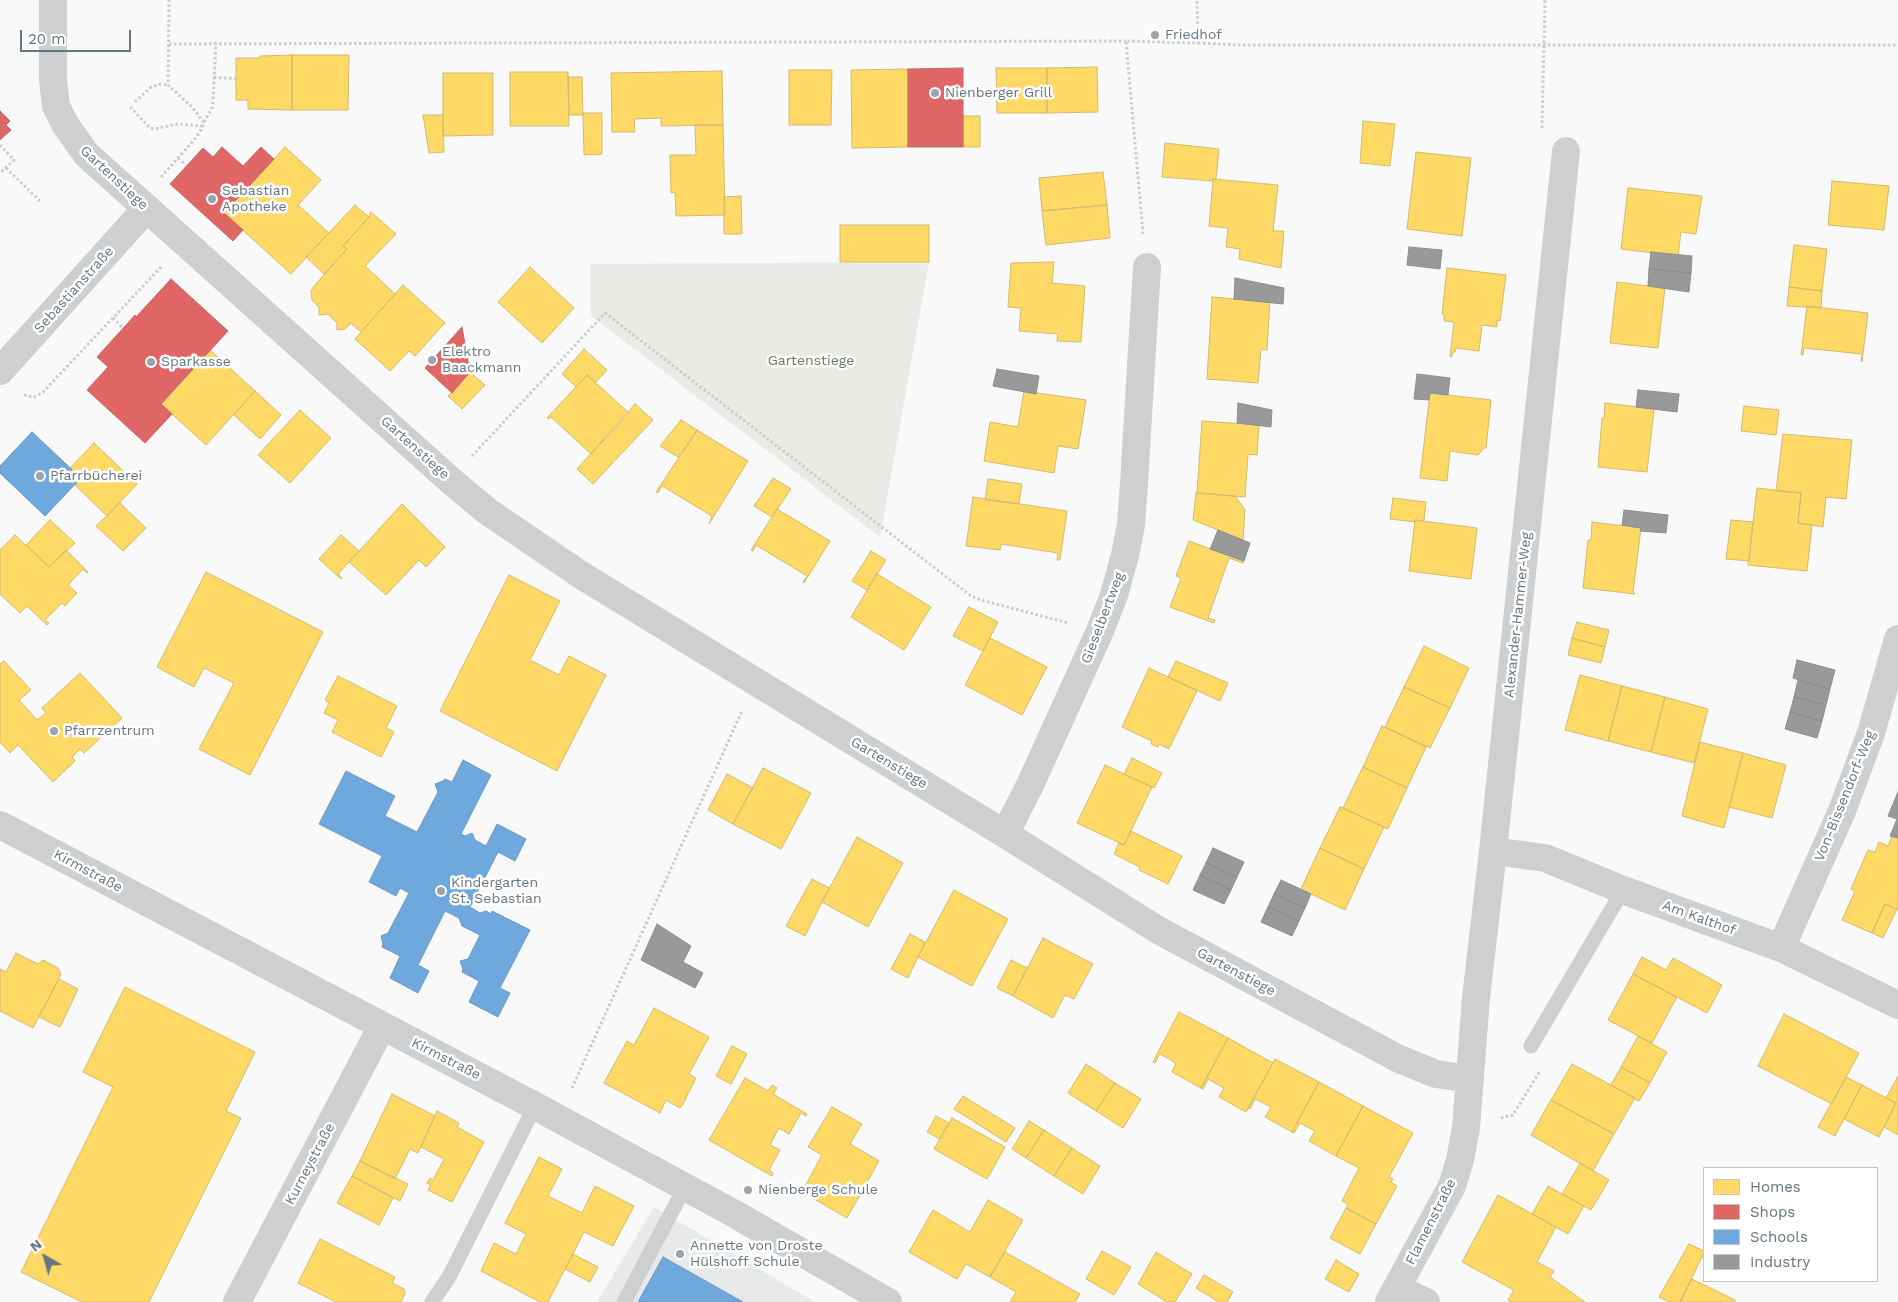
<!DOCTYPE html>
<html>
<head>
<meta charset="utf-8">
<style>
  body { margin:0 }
  #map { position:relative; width:1898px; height:1302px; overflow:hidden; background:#f9f9f9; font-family:"Work Sans",sans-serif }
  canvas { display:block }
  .legend { position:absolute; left:1703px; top:1167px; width:175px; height:115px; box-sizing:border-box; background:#fff; border:1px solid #c1c8cd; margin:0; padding:6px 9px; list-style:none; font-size:15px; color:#657683 }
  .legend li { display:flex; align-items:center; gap:10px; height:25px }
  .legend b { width:25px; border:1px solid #c1c8cd }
  .north { position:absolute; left:20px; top:1232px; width:50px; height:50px; -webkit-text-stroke:4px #fff; paint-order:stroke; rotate:322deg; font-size:14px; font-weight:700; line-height:20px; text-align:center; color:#657683 }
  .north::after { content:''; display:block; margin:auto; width:18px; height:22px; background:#657683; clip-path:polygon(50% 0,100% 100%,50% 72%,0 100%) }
  .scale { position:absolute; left:20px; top:30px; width:111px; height:22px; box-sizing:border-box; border:2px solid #657683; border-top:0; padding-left:6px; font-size:15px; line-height:18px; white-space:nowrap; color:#657683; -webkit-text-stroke:4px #fff; paint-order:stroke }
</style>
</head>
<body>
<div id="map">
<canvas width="1898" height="1302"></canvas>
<ul class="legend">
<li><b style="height:14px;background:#ffd966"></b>Homes</li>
<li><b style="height:14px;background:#e06666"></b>Shops</li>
<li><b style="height:14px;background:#6fa8dc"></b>Schools</li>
<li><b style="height:14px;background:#999"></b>Industry</li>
</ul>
<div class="north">N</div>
<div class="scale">20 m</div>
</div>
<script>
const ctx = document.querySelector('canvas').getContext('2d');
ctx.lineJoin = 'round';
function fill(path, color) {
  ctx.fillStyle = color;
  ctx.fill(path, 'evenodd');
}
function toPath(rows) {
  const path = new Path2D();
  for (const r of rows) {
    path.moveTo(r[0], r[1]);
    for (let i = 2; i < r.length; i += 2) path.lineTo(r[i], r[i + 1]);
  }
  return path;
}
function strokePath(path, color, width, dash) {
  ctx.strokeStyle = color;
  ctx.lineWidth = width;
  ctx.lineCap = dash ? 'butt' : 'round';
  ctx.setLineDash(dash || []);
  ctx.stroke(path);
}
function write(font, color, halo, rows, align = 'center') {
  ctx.font = font + ' "Work Sans",sans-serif';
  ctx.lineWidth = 5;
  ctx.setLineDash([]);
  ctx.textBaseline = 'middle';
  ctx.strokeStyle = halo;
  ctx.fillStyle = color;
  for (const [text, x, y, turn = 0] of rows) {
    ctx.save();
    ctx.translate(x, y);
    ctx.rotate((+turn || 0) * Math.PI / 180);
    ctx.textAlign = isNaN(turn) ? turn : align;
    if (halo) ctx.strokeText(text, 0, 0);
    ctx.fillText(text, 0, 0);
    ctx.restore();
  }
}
const built = toPath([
  [654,1207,815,1302,597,1302]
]);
const green = toPath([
  [929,262,880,537,591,316,590,264]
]);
const homes = toPath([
  [292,55,292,110,248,109,248,100,236,100,236,58,260,58,260,56,292,55],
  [292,55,349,55,348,110,292,110,292,55],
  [1097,67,1098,112,1047,113,1047,68,1097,67],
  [996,68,1047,68,1047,113,997,113,996,68],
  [908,69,908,147,852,148,851,70,908,69],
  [789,70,832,70,831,125,789,125,789,70],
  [722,71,723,125,661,126,661,118,634,119,635,132,612,132,611,73,722,71],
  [510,72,568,72,569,126,510,126,510,72],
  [443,73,493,73,493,135,443,136,443,73],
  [568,77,582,77,583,115,569,115,568,77],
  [583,113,602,113,602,154,584,155,583,113],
  [423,115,443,115,444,152,429,153,423,115],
  [963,116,980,116,980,147,963,147,963,116],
  [1363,121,1395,124,1390,166,1360,163,1363,121],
  [695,125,723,125,725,215,676,216,675,192,671,193,670,155,696,155,695,125],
  [1165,143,1219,149,1216,179,1213,179,1213,181,1162,177,1165,143],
  [285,147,321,180,298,205,329,233,291,274,224,213,285,147],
  [1416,152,1471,158,1462,236,1407,229,1416,152],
  [1103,172,1107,205,1042,211,1039,178,1103,172],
  [1213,179,1278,185,1273,231,1284,231,1281,268,1239,259,1240,249,1226,247,1228,228,1209,226,1213,179],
  [1832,181,1889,186,1884,230,1828,225,1832,181],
  [1628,188,1702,196,1696,234,1681,232,1678,256,1621,249,1628,188],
  [741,196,742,234,724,234,724,197,741,196],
  [355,205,369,217,343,246,347,249,324,274,306,257,355,205],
  [1107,205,1110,238,1046,245,1042,211,1107,205],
  [371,212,396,234,365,266,395,294,361,332,351,323,345,329,337,330,337,323,328,314,319,315,319,307,312,300,311,291,314,286,347,249,343,246,369,217,371,212],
  [840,225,929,225,929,262,840,262,840,225],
  [1794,245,1827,249,1822,291,1789,287,1794,245],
  [1054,262,1052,283,1085,286,1081,342,1057,341,1058,334,1019,331,1021,308,1008,307,1011,263,1054,262],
  [530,267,574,308,542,343,498,302,530,267],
  [1447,268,1506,275,1500,321,1497,320,1497,327,1482,325,1479,351,1456,348,1455,352,1453,352,1452,357,1450,356,1454,322,1444,321,1444,314,1442,314,1447,268],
  [1617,282,1665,288,1658,348,1610,343,1617,282],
  [403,285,445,323,415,356,409,351,390,371,355,339,403,285],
  [1789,287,1822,291,1821,308,1787,306,1789,287],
  [1212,297,1270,302,1267,350,1261,349,1258,383,1207,379,1212,297],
  [1807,306,1868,313,1862,362,1861,361,1862,354,1804,348,1803,355,1801,355,1807,306],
  [584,349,607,370,596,382,587,375,576,387,562,374,584,349],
  [210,350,255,391,206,445,161,404,210,350],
  [470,372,485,385,462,409,448,396,470,372],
  [587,375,629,413,591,454,551,417,549,419,547,418,587,375],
  [255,391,281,415,260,439,234,415,255,391],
  [1024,391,1086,400,1078,449,1058,446,1054,473,984,461,990,422,1018,427,1024,391],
  [1430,393,1491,400,1486,448,1484,448,1478,455,1450,451,1447,481,1420,478,1430,393],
  [1605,403,1654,409,1647,472,1598,467,1602,418,1604,418,1605,403],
  [635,404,653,420,593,484,577,469,635,404],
  [1744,406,1779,410,1776,435,1741,431,1744,406],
  [300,410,331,438,290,483,258,455,300,410],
  [681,420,697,430,684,451,682,450,678,457,660,446,681,420],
  [1202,421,1259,425,1257,455,1248,454,1245,497,1197,493,1202,421],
  [697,430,748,461,709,524,712,516,662,486,658,493,656,492,697,430],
  [1783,434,1852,440,1846,499,1826,497,1823,527,1798,523,1801,493,1776,491,1783,434],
  [94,443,137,484,107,516,75,485,81,478,70,468,94,443],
  [773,478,791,489,772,517,754,506,773,478],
  [988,479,1022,484,1019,504,985,500,988,479],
  [1757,488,1801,493,1798,523,1812,525,1807,571,1748,565,1757,488],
  [1196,492,1197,493,1235,496,1245,510,1243,540,1193,520,1196,492],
  [973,497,1067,511,1060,560,1057,560,1058,553,1001,544,1000,550,966,546,973,497],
  [1393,498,1426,502,1424,521,1415,520,1415,522,1390,519,1393,498],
  [120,503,146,528,123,551,96,526,120,503],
  [402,504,445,547,426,567,419,560,386,595,349,562,402,504],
  [777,509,830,541,804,583,803,582,807,576,756,545,753,551,751,550,777,509],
  [50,520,75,543,49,567,26,545,50,520],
  [1415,520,1477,528,1471,579,1409,571,1415,520],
  [1731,520,1753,522,1749,561,1726,559,1731,520],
  [1592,522,1641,528,1633,592,1635,594,1583,588,1588,540,1591,540,1592,522],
  [15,535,49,567,66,550,88,572,87,573,83,569,68,585,77,593,65,606,62,603,45,620,49,623,47,625,27,606,20,613,0,594,0,550,15,535],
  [341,535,359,551,338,574,342,578,341,579,319,559,341,535],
  [1189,541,1244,561,1243,563,1229,558,1208,618,1215,620,1214,623,1170,607,1181,578,1176,576,1189,541],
  [871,551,886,560,867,590,852,581,871,551],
  [206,572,323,632,250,775,199,749,234,683,204,668,194,687,157,667,206,572],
  [877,574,931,607,904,650,851,617,877,574],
  [509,575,560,601,530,660,559,675,569,656,606,675,557,771,440,711,509,575],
  [969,607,998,622,983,651,953,636,969,607],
  [1577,622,1609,630,1605,647,1572,638,1577,622],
  [990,638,1047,667,1022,715,965,685,990,638],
  [1572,638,1605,647,1601,663,1568,655,1572,638],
  [1424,646,1469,668,1450,708,1404,687,1424,646],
  [4,661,31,690,19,700,37,720,46,713,42,708,80,673,122,718,84,753,80,749,72,757,75,761,53,782,18,745,10,753,0,742,0,664,4,661],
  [1176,661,1228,683,1220,701,1168,677,1176,661],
  [1149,668,1197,691,1169,749,1159,744,1158,747,1151,744,1152,741,1122,727,1149,668],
  [1580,675,1622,686,1608,741,1565,730,1580,675],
  [338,676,397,706,386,728,394,732,381,757,332,732,338,720,324,713,329,703,325,700,338,676],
  [1622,686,1665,697,1651,752,1608,741,1622,686],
  [1404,687,1450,708,1430,748,1385,727,1404,687],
  [1665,697,1708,709,1694,763,1651,752,1665,697],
  [1382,726,1426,747,1407,788,1363,767,1382,726],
  [1700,742,1743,753,1724,828,1682,816,1700,742],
  [1743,753,1786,765,1772,818,1729,807,1743,753],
  [1132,758,1162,773,1154,788,1124,774,1132,758],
  [1105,765,1152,787,1124,845,1077,823,1105,765],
  [1363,767,1407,788,1388,829,1343,808,1363,767],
  [763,768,811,793,781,849,733,824,763,768],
  [727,774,753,788,733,824,708,810,727,774],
  [1340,807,1384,827,1364,869,1320,848,1340,807],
  [1131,831,1182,856,1168,884,1139,870,1140,867,1114,854,1119,843,1124,845,1131,831],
  [1893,835,1898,838,1898,910,1885,904,1872,933,1842,920,1855,891,1851,889,1868,850,1875,852,1879,842,1888,846,1893,835],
  [857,837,903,863,868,927,822,902,857,837],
  [1320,848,1364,869,1345,910,1301,889,1320,848],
  [812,879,829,888,805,936,786,926,812,879],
  [954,890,1008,919,972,986,918,957,954,890],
  [1885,904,1897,909,1883,938,1872,933,1885,904],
  [910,934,925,942,908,978,891,969,910,934],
  [1043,938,1093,964,1074,999,1065,995,1053,1018,1013,996,1043,938],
  [16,953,38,964,43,960,58,968,61,974,33,1028,0,1011,0,969,6,972,16,953],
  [1642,957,1666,970,1673,958,1722,985,1707,1013,1633,974,1642,957],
  [1011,960,1027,968,1013,996,997,988,1011,960],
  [1633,974,1677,997,1652,1043,1608,1020,1633,974],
  [59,979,78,989,60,1027,39,1017,59,979],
  [125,987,255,1052,226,1111,241,1118,149,1302,82,1302,21,1272,113,1087,83,1072,125,987],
  [654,1008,709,1037,689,1074,696,1078,682,1106,680,1108,666,1100,660,1113,604,1083,627,1041,634,1045,654,1008],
  [1179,1012,1228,1038,1201,1088,1172,1072,1176,1063,1160,1054,1155,1063,1153,1062,1179,1012],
  [1784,1014,1859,1053,1832,1104,1758,1066,1784,1014],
  [1638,1036,1667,1052,1650,1083,1621,1067,1638,1036],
  [1228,1038,1273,1063,1246,1112,1219,1097,1224,1088,1208,1079,1203,1089,1201,1088,1228,1038],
  [732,1046,747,1054,731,1084,716,1076,732,1046],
  [1275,1059,1319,1082,1292,1132,1265,1117,1271,1107,1255,1099,1250,1109,1248,1108,1275,1059],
  [1086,1064,1115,1083,1096,1111,1068,1093,1086,1064],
  [1572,1064,1635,1098,1614,1134,1551,1100,1572,1064],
  [1621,1067,1650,1083,1639,1101,1611,1085,1621,1067],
  [1898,1076,1898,1135,1884,1127,1896,1103,1886,1098,1898,1076],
  [1846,1077,1862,1085,1835,1136,1818,1127,1846,1077],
  [745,1078,768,1091,772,1085,777,1088,773,1094,807,1114,806,1116,801,1113,789,1134,779,1128,770,1145,780,1150,769,1170,773,1173,772,1176,709,1140,745,1078],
  [1319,1082,1363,1106,1336,1156,1309,1141,1315,1131,1300,1123,1294,1133,1292,1132,1319,1082],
  [1115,1083,1141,1099,1123,1128,1096,1111,1115,1083],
  [1862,1085,1896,1103,1879,1137,1844,1119,1862,1085],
  [392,1094,435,1116,418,1153,410,1149,395,1179,360,1161,392,1094],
  [963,1096,1015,1128,1006,1142,954,1109,963,1096],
  [1551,1100,1614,1134,1593,1171,1531,1135,1551,1100],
  [1363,1106,1413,1133,1389,1177,1393,1179,1391,1182,1397,1186,1376,1224,1346,1208,1348,1204,1342,1201,1359,1168,1336,1156,1363,1106],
  [832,1107,862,1124,850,1144,879,1161,847,1218,802,1192,822,1155,808,1147,832,1107],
  [437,1111,459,1123,457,1127,484,1142,452,1202,428,1190,431,1185,427,1183,430,1178,433,1180,444,1159,421,1147,437,1111],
  [936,1116,949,1123,940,1139,927,1132,936,1116],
  [952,1118,1005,1147,987,1179,934,1149,952,1118],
  [1029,1121,1044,1130,1026,1158,1012,1149,1029,1121],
  [1044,1130,1072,1148,1054,1176,1026,1158,1044,1130],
  [1072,1148,1100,1166,1083,1194,1054,1176,1072,1148],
  [539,1157,562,1169,548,1196,582,1213,595,1186,634,1206,613,1246,584,1232,548,1302,540,1302,481,1271,494,1243,516,1254,526,1234,505,1223,539,1157],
  [360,1161,408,1184,400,1201,352,1176,360,1161],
  [1580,1163,1609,1180,1591,1210,1562,1194,1580,1163],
  [352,1176,393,1198,379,1225,337,1203,352,1176],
  [1548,1186,1584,1206,1568,1234,1532,1214,1548,1186],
  [1498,1195,1556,1227,1537,1262,1554,1271,1550,1277,1585,1302,1511,1302,1508,1300,1514,1290,1462,1262,1498,1195],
  [988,1200,1023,1220,990,1277,966,1264,957,1279,909,1252,933,1210,970,1232,988,1200],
  [1346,1208,1376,1224,1360,1254,1330,1238,1346,1208],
  [320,1239,395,1277,392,1283,404,1289,405,1294,401,1302,336,1302,298,1283,320,1239],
  [1689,1244,1704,1251,1704,1253,1680,1302,1669,1302,1659,1297,1689,1244],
  [1102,1251,1131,1267,1114,1295,1086,1279,1102,1251],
  [1005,1252,1080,1294,1075,1302,1010,1302,1016,1292,990,1277,1005,1252],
  [1156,1252,1192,1274,1175,1302,1167,1302,1138,1284,1156,1252],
  [573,1254,598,1267,590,1282,565,1269,573,1254],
  [1336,1260,1359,1274,1349,1292,1325,1279,1336,1260],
  [1204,1275,1233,1292,1227,1302,1219,1302,1196,1288,1204,1275],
  [1692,1279,1735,1300,1735,1302,1680,1302,1692,1279]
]);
const shops = toPath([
  [963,68,963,147,908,147,908,69,963,68],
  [0,111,10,121,6,125,11,130,0,140,0,111],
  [222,147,243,166,261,147,274,159,224,213,243,230,233,241,170,184,203,148,213,157,222,147],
  [171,279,228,331,161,404,172,414,145,443,87,390,108,367,97,357,135,315,136,317,171,279],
  [462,327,470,372,452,393,425,368,462,327]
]);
const schools = toPath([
  [32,432,81,478,45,516,0,473,0,466,32,432],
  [463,760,491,775,461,834,465,836,472,833,475,840,486,846,497,824,526,839,515,861,498,852,470,907,480,913,486,911,491,914,492,911,530,930,500,988,510,993,498,1017,469,1002,479,981,462,972,463,969,460,961,468,959,480,935,462,926,459,918,445,911,418,965,429,971,418,993,390,978,400,956,382,947,383,944,381,936,388,933,409,893,400,888,396,896,369,882,382,856,319,824,346,771,395,796,385,816,417,832,438,792,435,784,443,781,445,779,452,782,463,760],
  [663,1257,743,1302,638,1302,663,1257]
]);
const industry = toPath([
  [1409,247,1442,250,1440,269,1407,265,1409,247],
  [1651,252,1692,256,1691,273,1649,269,1651,252],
  [1649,269,1691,273,1689,292,1648,286,1649,269],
  [1235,278,1284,288,1283,304,1234,299,1235,278],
  [997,369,1039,376,1036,394,993,386,997,369],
  [1417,374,1450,378,1448,395,1430,393,1429,400,1414,399,1417,374],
  [1638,390,1679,394,1677,412,1636,407,1638,390],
  [1238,403,1272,410,1271,427,1237,423,1238,403],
  [1624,510,1668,515,1666,533,1640,531,1641,528,1622,525,1624,510],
  [1218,530,1250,543,1244,561,1210,549,1218,530],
  [1797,660,1835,670,1830,689,1793,678,1797,660],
  [1798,680,1830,689,1826,705,1794,697,1798,680],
  [1794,697,1826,705,1822,721,1790,712,1794,697],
  [1790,712,1822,721,1817,738,1785,729,1790,712],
  [1898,792,1898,838,1890,836,1897,819,1888,816,1898,792],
  [1213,848,1244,862,1237,877,1206,863,1213,848],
  [1206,863,1237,877,1231,890,1200,875,1206,863],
  [1200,875,1231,890,1224,904,1193,890,1200,875],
  [1281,880,1311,894,1305,908,1274,894,1281,880],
  [1274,894,1305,908,1299,921,1268,907,1274,894],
  [1268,907,1299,921,1292,936,1261,922,1268,907],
  [657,924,691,946,683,962,703,973,695,988,641,960,657,924]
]);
const path = toPath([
  [1198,43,1241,45,1898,45],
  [169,44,1126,41],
  [214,77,236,79],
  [135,102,151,87,161,84,168,85],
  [130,107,150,128,154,129,178,124,202,126],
  [204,122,212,108,213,100,216,43],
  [1542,128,1545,0],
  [0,145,14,160,0,173],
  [178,158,186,165],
  [6,168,41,202],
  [161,177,195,139,201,130,204,123,193,108,168,85,169,0],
  [1143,234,1126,41,1198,43,1197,0],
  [113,318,123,328],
  [24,395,34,397,43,392,162,266],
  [472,456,605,313,971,596,981,600,1068,623],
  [572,1088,742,711],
  [1501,1118,1513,1115,1540,1071]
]);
const lane = toPath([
  [1531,1046,1623,890],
  [432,1302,449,1277,535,1106],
  [624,1302,685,1187]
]);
const street = toPath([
  [53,0,53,80,56,106,65,124,86,154,450,480,487,511,581,575,1005,834,1158,930,1399,1059,1436,1074,1470,1079],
  [0,371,147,208],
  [0,825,535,1106,733,1213,888,1302],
  [1005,834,1030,785,1100,631,1114,595,1125,555,1131,525,1134,483,1147,267],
  [1493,851,1545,858,1623,890,1781,948,1898,1005],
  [1781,948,1842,811,1871,733,1898,639],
  [1397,1288,1426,1302],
  [237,1302,382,1026],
  [1389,1302,1452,1186,1460,1160,1466,1128,1476,998,1493,851,1566,151]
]);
const markers = [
  [1155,35,5,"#99a4ac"],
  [935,93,5,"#99a4ac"],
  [212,199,5,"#99a4ac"],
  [432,360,5,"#99a4ac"],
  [151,362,5,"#99a4ac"],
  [40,476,5,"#99a4ac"],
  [54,731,5,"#99a4ac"],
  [441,891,5,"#99a4ac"],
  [748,1190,5,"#99a4ac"],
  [680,1254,5,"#99a4ac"]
];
const poiNames = [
  ["Friedhof",1165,35],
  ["Nienberger Grill",945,93],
  ["Sebastian",222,191],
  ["Apotheke",222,207],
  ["Elektro",442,352],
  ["Baackmann",442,368],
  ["Sparkasse",161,362],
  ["Pfarrbücherei",50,476],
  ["Pfarrzentrum",64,731],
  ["Kindergarten",451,883],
  ["St. Sebastian",451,899],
  ["Nienberge Schule",758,1190],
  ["Annette von Droste",690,1246],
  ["Hülshoff Schule",690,1262]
];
const streetNames = [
  ["Gartenstiege",114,178,43],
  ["Sebastianstraße",74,290,-48],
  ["Gartenstiege",415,448,42],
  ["Alexander-Hammer-Weg",1518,615,-84],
  ["Gieselbertweg",1103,618,-69],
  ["Gartenstiege",889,763,31],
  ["Von-Bissendorf-Weg",1845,796,-68],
  ["Kirmstraße",88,871,28],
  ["Am Kalthof",1699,918,20],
  ["Gartenstiege",1236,972,28],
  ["Kirmstraße",446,1059,27],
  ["Kurneystraße",310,1164,-62],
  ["Flamenstraße",1431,1222,-63]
];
const parkNames = [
  ["Gartenstiege",811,361]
];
fill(built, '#e8e9e9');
fill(green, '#e8ebe6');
fill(homes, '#ffd966');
strokePath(homes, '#d1bb6f', 1);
fill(shops, '#e06666');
strokePath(shops, '#bb6b6f', 1);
fill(schools, '#6fa8dc');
strokePath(schools, '#6c99c1', 1);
fill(industry, '#999');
strokePath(industry, '#898e92', 1);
strokePath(path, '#cbcccd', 3, [2.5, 2.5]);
strokePath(lane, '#cecfd0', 15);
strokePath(street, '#cecfd0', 28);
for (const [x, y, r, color] of markers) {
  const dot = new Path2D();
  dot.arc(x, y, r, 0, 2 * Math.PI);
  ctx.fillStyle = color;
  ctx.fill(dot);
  strokePath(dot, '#fff', 2);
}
write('14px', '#657683', '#fff', poiNames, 'left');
write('14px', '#657683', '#fff', streetNames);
write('14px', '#687a64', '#fff', parkNames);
</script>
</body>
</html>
